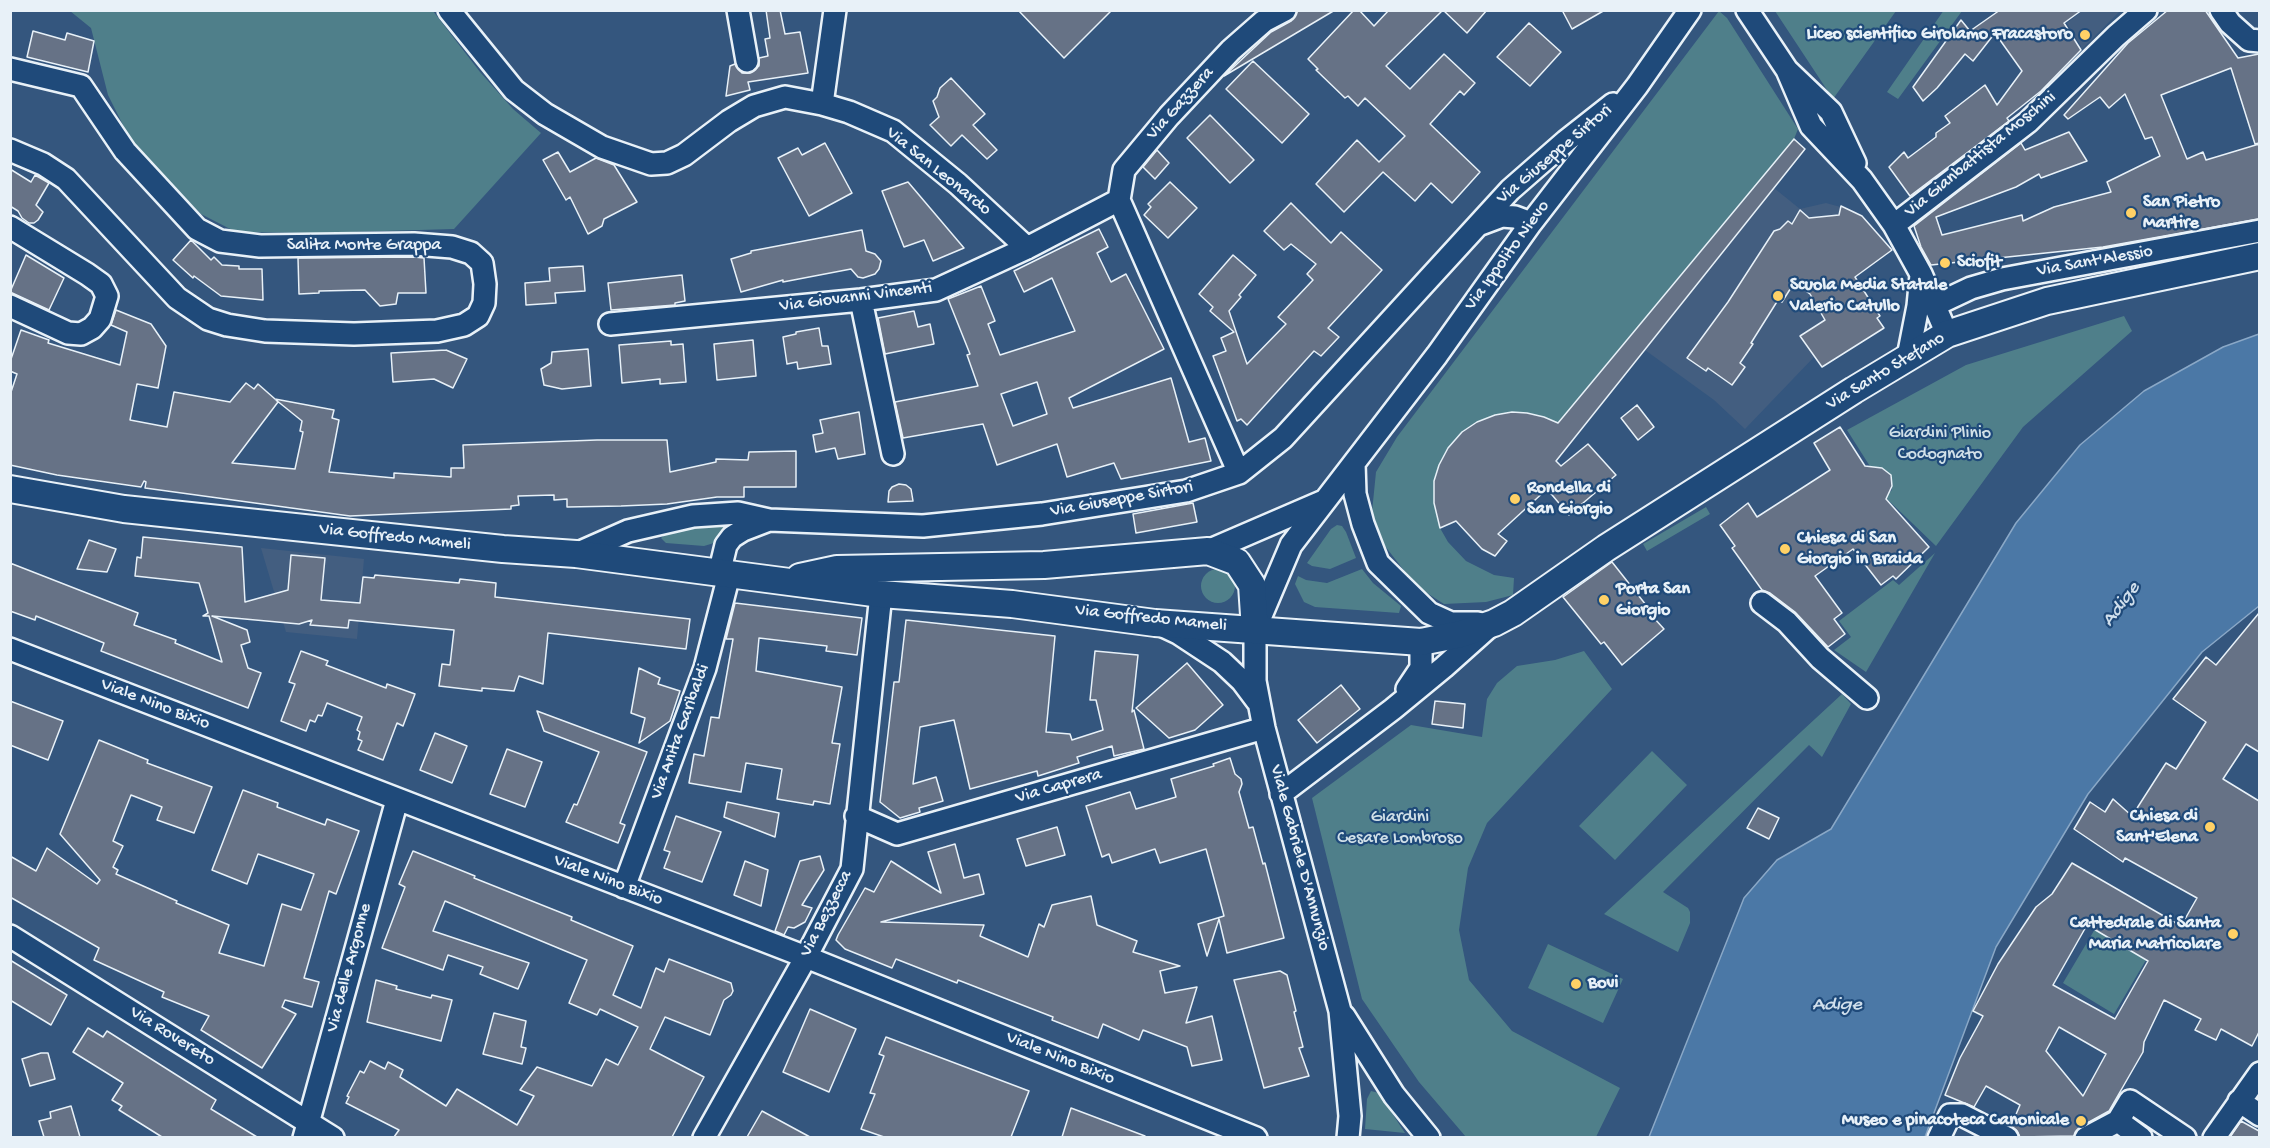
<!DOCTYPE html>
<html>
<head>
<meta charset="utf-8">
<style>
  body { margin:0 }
  #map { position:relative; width:2270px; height:1148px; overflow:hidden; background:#34567e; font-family:"Gochi Hand",sans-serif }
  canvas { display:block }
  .frame { position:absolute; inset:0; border:12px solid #e8f1f8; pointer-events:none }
</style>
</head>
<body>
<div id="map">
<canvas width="2270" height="1148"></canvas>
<div class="frame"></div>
</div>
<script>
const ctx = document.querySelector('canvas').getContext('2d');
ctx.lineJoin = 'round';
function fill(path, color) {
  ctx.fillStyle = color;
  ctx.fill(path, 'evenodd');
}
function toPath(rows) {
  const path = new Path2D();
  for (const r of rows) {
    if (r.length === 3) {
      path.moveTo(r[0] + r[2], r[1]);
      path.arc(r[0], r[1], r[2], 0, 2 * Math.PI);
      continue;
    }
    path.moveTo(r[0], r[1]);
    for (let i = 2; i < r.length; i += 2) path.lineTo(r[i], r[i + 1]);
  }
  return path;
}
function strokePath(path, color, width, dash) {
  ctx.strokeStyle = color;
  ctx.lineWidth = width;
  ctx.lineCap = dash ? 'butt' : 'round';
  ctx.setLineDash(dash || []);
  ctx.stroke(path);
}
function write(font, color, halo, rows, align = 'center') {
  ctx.font = font + ' "Gochi Hand",sans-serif';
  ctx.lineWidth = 4.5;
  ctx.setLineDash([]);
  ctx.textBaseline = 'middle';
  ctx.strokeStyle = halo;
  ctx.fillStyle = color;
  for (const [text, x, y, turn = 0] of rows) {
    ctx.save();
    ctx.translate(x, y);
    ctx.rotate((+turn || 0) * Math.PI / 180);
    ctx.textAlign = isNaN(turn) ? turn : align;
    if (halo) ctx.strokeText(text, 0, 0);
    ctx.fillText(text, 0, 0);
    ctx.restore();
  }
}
const built = toPath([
  [2079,11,2120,11,2081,50,2081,46,2067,23,2080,13],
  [1774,188,1800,209,1826,203,1855,211,1867,221,1888,245,1855,277,1880,316,1877,318,1884,328,1822,367,1814,357,1745,429,1714,400,1645,350],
  [261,548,364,559,357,639,286,632]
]);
const green = toPath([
  [1944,10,1962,11,1898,99,1887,92],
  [70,11,433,11,480,72,513,109,541,133,454,229,316,233,236,232,201,214,131,141,108,95,91,28],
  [1719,11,1727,18,1798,129,1794,139,1558,423,1544,417,1527,413,1512,412,1495,415,1477,422,1462,432,1448,448,1439,465,1434,481,1434,503,1440,528,1448,542,1466,561,1494,575,1514,578,1513,595,1486,602,1444,604,1416,586,1385,546,1372,512,1376,472,1397,437],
  [1775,11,1896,11,1833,99],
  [2124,316,2132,331,2023,427,1936,546,1885,497,1892,490,1891,475,1882,468,1871,468,1847,430,1966,365],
  [1706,507,1710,514,1647,551,1643,544],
  [741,520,728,528,714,543,704,546,666,543,661,538,669,531,695,525],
  [1337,525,1342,526,1346,532,1356,558,1330,569,1312,566,1307,563,1331,529],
  [1935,553,1866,672,1834,650,1851,637,1839,621,1893,580,1899,585],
  [1362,569,1373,583,1401,606,1399,613,1315,607,1304,602,1295,584,1298,576,1306,580,1327,583],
  [1218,586,17],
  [1584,651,1612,689,1487,823,1468,868,1459,930,1469,980,1512,1031,1620,1088,1596,1137,1466,1137,1419,1082,1362,999,1312,798,1411,725,1482,737,1487,699,1497,683,1517,666,1555,660],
  [1842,694,1851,704,1822,757,1809,745,1663,892,1688,908,1690,912,1690,923,1678,952,1604,914],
  [1652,751,1687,785,1615,860,1579,826],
  [2095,929,2146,960,2114,1014,2063,983],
  [1548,944,1623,979,1603,1023,1528,988],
  [1371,1091,1379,1093,1405,1133,1365,1129,1367,1099]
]);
const water = toPath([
  [2259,334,2259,606,2202,652,2088,794,1996,947,1925,1137,1649,1137,1744,898,1777,860,1831,829,2016,523,2080,445,2144,391,2223,347,2259,334]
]);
const building = toPath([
  [766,10,780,10,785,34,800,32,808,73,748,82,750,90,726,96,730,66,735,64,742,73,750,73,759,66,759,58,768,56,765,39,770,38,766,10],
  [1018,10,1112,10,1064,58,1018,10],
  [1298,10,1335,10,1224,76,1271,32,1291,21,1298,10],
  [1354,10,1359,10,1374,26,1389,10,1443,10,1386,66,1410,89,1444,54,1475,83,1464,95,1460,91,1430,124,1480,172,1452,203,1431,183,1415,201,1383,172,1344,212,1316,184,1357,140,1379,162,1405,136,1365,98,1358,106,1348,96,1345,98,1316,70,1318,69,1308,59,1354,10],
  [1443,10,1487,10,1467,33,1443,10],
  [1562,10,1605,10,1572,29,1562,10],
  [2000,10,2082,10,2064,23,2081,50,2041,91,2007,118,2009,121,1910,196,1889,167,1904,152,1908,158,1936,137,1936,133,1950,123,1945,116,1985,85,1997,105,2022,71,1995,33,1973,61,1965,54,1937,88,1923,101,1913,87,1961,20,1970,31,2000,10],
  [2168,10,2205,10,2238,58,2259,54,2259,143,2255,144,2231,68,2161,95,2187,159,2203,152,2206,160,2259,144,2259,219,2103,247,1931,265,1921,247,1914,226,2021,143,2025,150,2069,132,2087,161,2041,178,2039,174,2016,187,1936,217,1942,235,2022,215,2023,221,2054,207,2111,192,2107,182,2160,156,2152,137,2145,139,2125,94,2109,108,2100,97,2068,119,2064,115,2128,43,2168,10],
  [1529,23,1561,52,1530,86,1497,57,1529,23],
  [33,31,65,40,67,33,94,41,88,72,27,57,33,31],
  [1253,61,1309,114,1282,143,1226,89,1253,61],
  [951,78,985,114,973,125,997,150,987,159,962,135,951,146,930,125,939,117,933,101,937,97,940,88,951,78],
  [1210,115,1254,160,1230,183,1187,138,1210,115],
  [1794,139,1805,149,1556,461,1561,466,1588,444,1616,475,1569,515,1547,489,1498,534,1507,541,1495,556,1482,549,1456,521,1440,528,1434,503,1434,481,1439,465,1448,448,1462,432,1477,422,1495,415,1512,412,1527,413,1544,417,1558,423,1794,139],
  [825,143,852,193,809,216,778,158,798,148,802,155,825,143],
  [1157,150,1169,163,1155,179,1143,167,1157,150],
  [558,152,570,172,596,158,614,165,637,202,604,219,602,226,588,234,570,197,566,200,543,160,558,152],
  [10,169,31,182,35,175,49,183,36,205,43,212,38,220,34,223,29,223,22,218,18,211,10,206,10,169],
  [908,182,964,248,933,261,924,240,904,247,882,191,908,182],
  [1170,182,1197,208,1168,238,1144,215,1151,207,1148,204,1170,182],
  [1291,203,1331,243,1341,232,1382,270,1328,328,1339,337,1321,356,1314,351,1247,425,1241,419,1237,421,1213,356,1226,351,1221,338,1234,332,1210,311,1213,307,1199,294,1233,255,1256,275,1239,295,1241,297,1229,311,1247,364,1286,324,1278,317,1313,280,1307,274,1316,264,1291,244,1284,250,1264,231,1291,203],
  [1841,206,1862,216,1892,250,1855,277,1880,316,1877,318,1884,328,1822,367,1800,336,1825,320,1810,294,1794,283,1782,302,1778,300,1751,343,1753,344,1740,363,1745,367,1732,385,1708,368,1706,371,1687,358,1728,302,1774,231,1780,229,1788,221,1792,224,1800,210,1809,218,1839,215,1841,206],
  [1099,229,1108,247,1097,253,1111,282,1126,274,1164,349,1069,398,1073,408,1171,378,1189,442,1205,438,1211,461,1121,479,1114,463,1067,477,1057,444,997,465,983,424,903,438,895,402,978,386,967,355,970,354,948,299,981,286,995,321,988,324,1000,355,1075,331,1052,278,1024,292,1014,271,1099,229],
  [1037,382,1047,414,1013,426,1001,394,1037,382],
  [862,230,866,251,875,254,881,261,879,269,875,274,863,278,858,277,851,269,783,282,783,280,741,292,731,259,751,253,751,251,862,230],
  [191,240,211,260,214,257,222,265,239,266,239,269,262,269,263,300,221,296,194,276,193,278,173,260,191,240],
  [26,255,64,278,49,310,10,292,26,255],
  [414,257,424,258,426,293,398,293,396,304,380,306,365,290,319,291,319,293,299,294,298,258,414,257],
  [583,266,585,291,555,293,556,303,526,305,525,283,550,281,549,268,583,266],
  [682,275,685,301,675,303,675,305,611,310,608,283,682,275],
  [116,310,151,324,166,346,158,388,137,384,130,420,167,427,174,392,230,402,246,383,254,389,258,384,275,399,334,410,332,418,339,420,329,472,394,478,394,473,451,477,451,468,464,468,463,445,597,440,667,440,670,472,716,462,716,459,748,460,749,452,796,451,796,487,744,487,744,497,717,497,667,504,621,506,567,507,567,499,554,500,554,495,518,496,519,505,511,506,511,509,350,516,145,488,146,482,144,481,141,487,57,475,10,465,10,395,17,374,10,371,10,362,21,330,49,340,48,343,120,365,127,332,111,325,116,310],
  [276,400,302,421,300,431,303,432,295,469,232,463,278,402,276,400],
  [914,311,918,327,930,324,934,344,885,354,878,318,914,311],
  [819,328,822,346,828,346,831,364,798,369,797,362,787,364,783,337,796,334,796,332,819,328],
  [753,340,756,376,717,380,714,344,753,340],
  [671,341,671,345,683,344,686,382,660,384,660,379,622,383,619,345,671,341],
  [588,349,591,386,562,389,544,385,541,369,551,363,552,352,588,349],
  [446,350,467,359,453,388,434,379,393,382,391,353,446,350],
  [1637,405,1654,427,1638,440,1621,418,1637,405],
  [859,412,865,454,838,459,835,448,816,452,813,435,823,433,820,420,859,412],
  [1840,427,1865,466,1882,468,1891,475,1892,486,1886,499,1929,547,1896,579,1893,576,1881,585,1853,549,1815,576,1842,613,1834,619,1845,634,1828,647,1795,612,1770,593,1762,590,1732,548,1735,546,1720,525,1748,503,1757,517,1830,470,1814,443,1840,427],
  [899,484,906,485,911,489,913,501,888,502,889,491,892,487,899,484],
  [1193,503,1197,522,1136,533,1133,514,1193,503],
  [143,537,242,547,245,602,288,590,291,555,325,558,321,600,360,603,363,577,374,578,375,575,459,583,460,579,496,583,495,597,690,619,686,649,548,633,543,684,519,676,514,691,482,688,482,691,439,686,442,664,450,665,454,630,349,620,348,628,310,625,312,620,299,624,212,616,247,630,250,642,241,645,248,668,261,673,248,708,101,651,104,643,36,616,35,620,10,611,10,563,138,613,134,625,176,640,175,643,222,662,209,616,203,616,208,613,199,583,135,576,137,557,141,558,143,537],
  [89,540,116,549,107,572,77,569,89,540],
  [1612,562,1646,605,1644,607,1664,629,1622,665,1604,642,1601,644,1563,597,1612,562],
  [735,603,862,618,857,655,826,651,827,646,759,638,756,671,842,687,832,743,840,744,830,804,814,801,813,805,777,799,782,769,746,763,741,792,689,783,694,754,704,756,711,717,719,718,733,639,726,639,735,603],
  [2259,613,2259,752,2246,744,2223,779,2259,801,2259,1032,2252,1046,2221,1029,2216,1040,2195,1030,2201,1019,2164,1000,2144,1042,2143,1052,2109,1111,2080,1127,2074,1136,2020,1137,2017,1131,2011,1126,2020,1105,1986,1086,1974,1107,1945,1095,1960,1058,1983,1016,1973,1011,1998,964,2036,907,2052,894,2072,863,2181,926,2197,898,2125,858,2123,862,2074,829,2090,802,2105,812,2113,799,2132,816,2166,763,2176,769,2206,722,2173,699,2206,657,2216,665,2259,613],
  [2087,925,2148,961,2115,1019,2053,985,2087,925],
  [2059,1027,2106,1054,2083,1096,2046,1051,2059,1027],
  [906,620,1055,636,1046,732,1070,734,1072,740,1103,730,1096,700,1090,700,1095,651,1138,655,1132,712,1134,710,1144,749,1114,756,1112,746,1077,757,1079,763,1038,776,1037,771,970,789,954,720,920,727,913,784,936,777,943,801,919,808,920,812,900,818,880,802,894,682,899,682,906,620],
  [301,651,328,661,326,665,386,688,387,684,415,694,403,726,397,723,383,760,358,750,362,741,358,739,360,732,357,730,362,717,327,703,322,716,318,715,315,722,310,720,306,731,281,721,295,684,289,682,301,651],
  [1187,663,1223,705,1195,730,1169,738,1136,708,1187,663],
  [639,668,660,678,658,684,680,691,670,721,639,743,645,718,631,713,639,668],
  [1341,685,1360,709,1317,743,1298,720,1341,685],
  [10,701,63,721,48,760,10,745,10,701],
  [1435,701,1465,704,1463,728,1432,724,1435,701],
  [537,711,647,752,620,823,625,825,618,843,566,822,574,804,577,805,599,752,544,731,537,711],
  [435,733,467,746,452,783,420,770,435,733],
  [99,740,148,760,147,763,212,787,194,833,157,820,162,807,131,795,113,841,123,846,113,867,118,870,116,874,177,901,176,903,229,925,219,953,264,966,282,904,301,910,314,874,258,854,247,884,212,870,243,790,278,803,277,807,325,825,327,819,359,831,336,894,329,891,304,978,319,982,312,1007,285,1000,282,1007,296,1014,262,1068,201,1030,209,1016,162,997,164,992,94,960,99,948,10,897,10,856,36,871,47,848,97,884,100,880,60,834,99,740],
  [507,749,542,762,525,807,490,794,507,749],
  [1230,758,1235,774,1241,779,1242,784,1239,792,1249,828,1253,827,1263,864,1265,863,1284,938,1227,953,1219,919,1207,956,1198,924,1224,916,1206,849,1160,863,1155,849,1112,863,1109,854,1102,857,1086,806,1130,792,1136,809,1176,797,1171,779,1214,766,1213,764,1230,758],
  [727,802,779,813,775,837,724,817,727,802],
  [1758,808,1779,818,1769,839,1747,828,1758,808],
  [676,816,721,832,702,882,664,868,670,852,664,850,676,816],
  [1057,827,1065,855,1026,866,1017,839,1057,827],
  [955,844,964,878,979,874,984,894,881,922,984,925,980,936,1028,957,1039,924,1044,927,1052,905,1091,896,1097,925,1137,941,1133,952,1180,966,1160,971,1165,993,1197,987,1186,1023,1212,1016,1222,1060,1192,1066,1187,1047,1143,1030,1139,1040,1103,1024,1098,1038,1052,1020,1053,1017,958,980,957,983,896,959,892,968,845,949,836,940,838,935,865,888,874,892,891,861,941,893,928,852,955,844],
  [413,851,475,876,474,878,572,917,571,920,633,946,613,995,641,1008,656,968,664,972,669,959,731,983,733,991,731,995,724,1000,710,1035,665,1017,650,1049,704,1077,672,1137,394,1137,399,1130,346,1103,349,1097,347,1096,360,1071,364,1073,370,1061,385,1069,388,1062,403,1070,400,1077,446,1106,457,1089,517,1125,534,1096,520,1090,537,1067,592,1086,606,1059,618,1065,638,1027,600,1009,597,1015,569,1003,587,960,445,901,433,931,529,963,518,989,480,974,483,967,448,955,443,970,382,948,405,887,399,884,413,851],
  [820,856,824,870,802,905,812,908,805,922,794,928,788,927,784,935,775,931,800,861,820,856],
  [745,861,768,870,761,906,734,895,745,861],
  [10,960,67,995,51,1025,10,1000,10,960],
  [1280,971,1287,975,1296,1011,1294,1012,1303,1047,1299,1048,1309,1076,1264,1088,1234,980,1280,971],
  [376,980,397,986,396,989,431,998,432,995,452,1000,441,1041,367,1022,376,980],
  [810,1009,856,1029,829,1092,783,1072,810,1009],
  [494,1013,526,1021,521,1047,526,1048,522,1064,483,1054,494,1013],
  [88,1028,103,1037,107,1031,216,1100,211,1109,257,1137,162,1137,119,1110,122,1106,112,1100,123,1083,73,1052,88,1028],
  [886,1037,1029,1091,1011,1137,884,1137,861,1129,875,1094,870,1093,884,1056,879,1054,886,1037],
  [41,1053,48,1053,55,1079,30,1086,22,1059,41,1053],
  [71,1106,80,1137,44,1137,39,1121,51,1118,50,1112,71,1106],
  [1071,1108,1145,1136,1145,1137,1062,1137,1071,1108],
  [762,1111,810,1137,747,1137,762,1111],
  [2241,1121,2259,1131,2259,1137,2230,1137,2241,1121]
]);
const minor = toPath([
  [449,10,514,90,545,114,602,147,651,164,667,163,684,155,729,121,754,106,785,97,822,104,849,112,893,131,958,184,1027,248],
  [738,10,747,61],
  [1747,10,1787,70,1831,112,1855,163],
  [2221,10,2230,23,2249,40,2260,41],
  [10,69,81,86,125,151,197,229,220,241,260,246,414,244,452,247,471,253,482,263,485,284,484,303,478,316,464,325,437,331,354,334,265,331,227,325,208,319,177,298,66,179,43,164,10,150],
  [1787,70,1811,126,1862,180,1894,225,1921,274,1947,334],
  [822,104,835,10],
  [1119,200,1239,473],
  [1119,200,1124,170,1169,116,1231,50,1264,21,1285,10],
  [1478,225,1502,216,1515,217,1531,223],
  [1894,225,2028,122,2116,36,2146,10],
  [10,227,87,274,101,284,107,296,100,319,92,328,81,334,68,333,10,306],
  [861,300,893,454],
  [1935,305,1971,288,2002,279,2260,231],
  [610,324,861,300,936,290,1027,248,1119,200],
  [1908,357,1918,306,1921,275],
  [1354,463,1355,494,1363,524,1378,563,1429,613,1451,623,1478,623],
  [1208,551,1324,501],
  [576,554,628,531,693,516,738,513,769,520,923,526,1042,514,1186,491,1239,473,1283,438,1510,190,1566,141,1613,104],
  [719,574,726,545,732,537,743,530,769,520],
  [1762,603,1787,622,1820,658,1867,698],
  [1161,625,1178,633,1222,662,1242,681,1257,701],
  [10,649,806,957,1256,1138],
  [1407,689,1421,668,1421,642],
  [1281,794,1393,709,1444,667,1491,625],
  [856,816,897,834,1264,728],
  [624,887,705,668,729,575],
  [10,936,333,1138],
  [1344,1016,1394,1095,1429,1138],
  [2239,1101,2260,1115],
  [2118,1121,2130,1101,2185,1138],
  [2118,1121,2141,1138],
  [304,1138,397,800],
  [704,1138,806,957,852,869,881,594],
  [1348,1138,1350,1116,1340,1011,1264,728,1255,681,1255,630,1291,545,1437,355,1531,223,1637,86,1690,10],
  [1939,1138,1950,1115,1962,1115,2007,1138],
  [2086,1138,2118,1121],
  [2214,1138,2260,1073]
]);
const major = toPath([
  [10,489,124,509,503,549,576,554,881,594,1012,604,1155,623,1421,642,1461,634,1494,623,1513,613,1606,548,1854,390,1947,334,2047,301,2260,256],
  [800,577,837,569,1044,565,1208,551,1237,562,1252,585,1255,630]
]);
const markers = [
  [2085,35,6,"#ffd166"],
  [2131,213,6,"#ffd166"],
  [1945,263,6,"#ffd166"],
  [1778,296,6,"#ffd166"],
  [1515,499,6,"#ffd166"],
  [1785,549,6,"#ffd166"],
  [1604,600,6,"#ffd166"],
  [2210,827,6,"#ffd166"],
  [2233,934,6,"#ffd166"],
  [1576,984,6,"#ffd166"],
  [2081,1121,6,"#ffd166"]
];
const poiNames = [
  ["Liceo scientifico Girolamo Fracastoro",2073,35,"right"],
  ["San Pietro",2143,203],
  ["Martire",2143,224],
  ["Sciofit",1957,263],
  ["Scuola Media Statale",1790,286],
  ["Valerio Catullo",1790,307],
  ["Rondella di",1527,489],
  ["San Giorgio",1527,510],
  ["Chiesa di San",1797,539],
  ["Giorgio in Braida",1797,560],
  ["Porta San",1616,590],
  ["Giorgio",1616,611],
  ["Chiesa di",2198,817,"right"],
  ["Sant'Elena",2198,838,"right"],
  ["Cattedrale di Santa",2221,924,"right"],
  ["Maria Matricolare",2221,945,"right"],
  ["Bovi",1588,984],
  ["Museo e pinacoteca Canonicale",2069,1121,"right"]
];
const streetNames = [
  ["Via Gazzera",1181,104,-48],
  ["Via Giuseppe Sirtori",1555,155,-40],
  ["Via Gianbattista Moschini",1981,155,-39],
  ["Via San Leonardo",938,172,39],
  ["Salita Monte Grappa",364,246],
  ["Via Ippolito Nievo",1508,256,-54],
  ["Via Sant'Alessio",2095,262,-10],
  ["Via Giovanni Vincenti",856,298,-7],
  ["Via Santo Stefano",1886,372,-31],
  ["Via Giuseppe Sirtori",1122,500,-10],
  ["Via Goffredo Mameli",395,538,6],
  ["Via Goffredo Mameli",1151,619,6],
  ["Viale Nino Bixio",155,705,21],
  ["Via Anita Garibaldi",681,732,-70],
  ["Via Caprera",1059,787,-16],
  ["Viale Gabriele D'Annunzio",1299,858,75],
  ["Viale Nino Bixio",608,881,21],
  ["Via Bezzecca",827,914,-63],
  ["Via delle Argonne",350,968,-75],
  ["Via Rovereto",172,1037,32],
  ["Viale Nino Bixio",1060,1059,22]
];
const parkNames = [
  ["Giardini Plinio",1940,434],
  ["Codognato",1940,455],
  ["Giardini",1400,818],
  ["Cesare Lombroso",1400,839]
];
const waterNames = [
  ["Adige",2122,605,-53],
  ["Adige",1837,1006]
];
fill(built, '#435e80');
fill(green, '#4f7f8a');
fill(water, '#4b78a6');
strokePath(water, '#8aa8c7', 1.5);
fill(building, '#667286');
strokePath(building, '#e8f1f8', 1.5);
strokePath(minor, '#e8f1f8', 26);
strokePath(major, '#e8f1f8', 30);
strokePath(minor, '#1f4a7a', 21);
strokePath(major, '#1f4a7a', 26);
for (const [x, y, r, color] of markers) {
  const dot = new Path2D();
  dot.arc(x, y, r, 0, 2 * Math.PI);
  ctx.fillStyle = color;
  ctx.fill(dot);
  strokePath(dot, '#1f4a7a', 2);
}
write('bold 18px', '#e8f1f8', '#1f4a7a', poiNames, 'left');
write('18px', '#e8f1f8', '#1f4a7a', streetNames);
write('18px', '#d1e0e8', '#1f4a7a', parkNames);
write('italic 20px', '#d0dfec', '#1f4a7a', waterNames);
</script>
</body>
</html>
